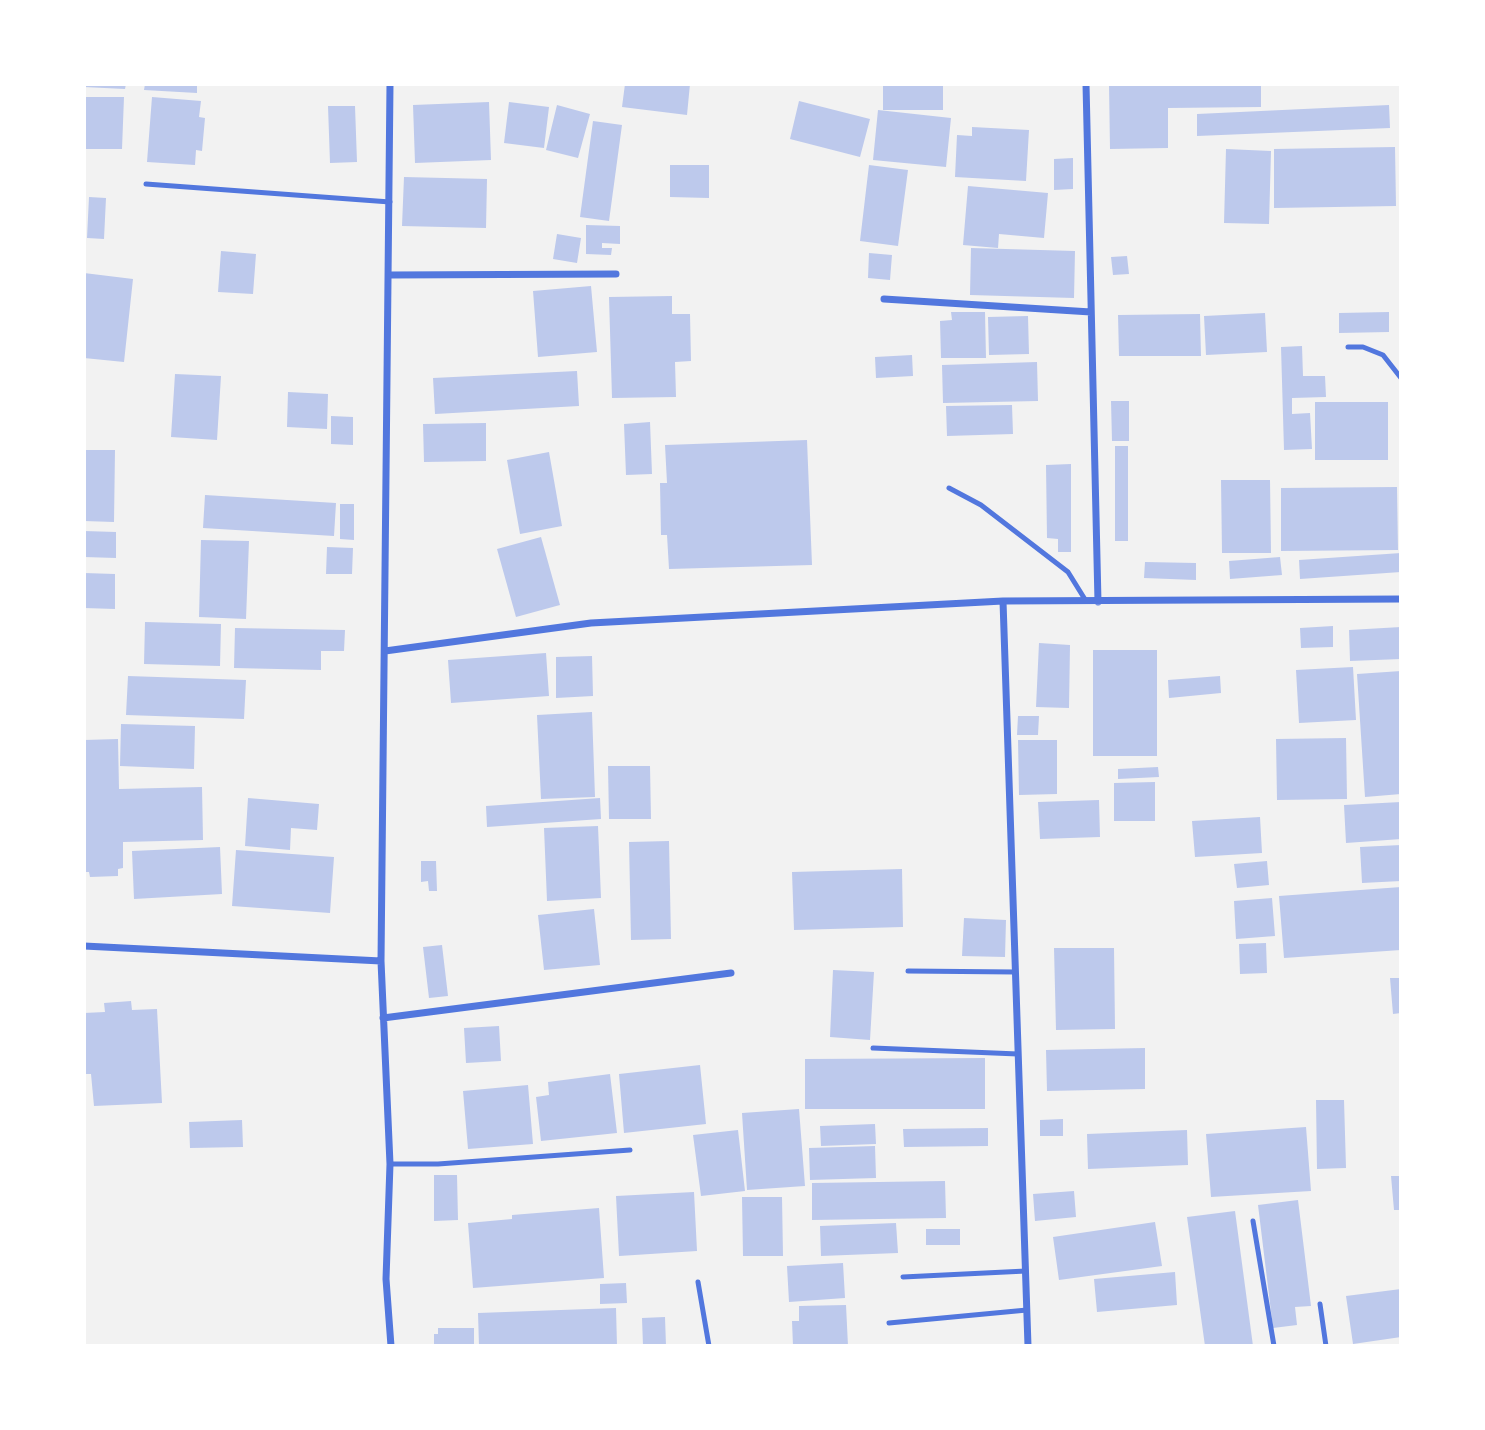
<!DOCTYPE html>
<html>
<head>
<meta charset="utf-8">
<style>
  body { margin:0 }
  #map { position:relative; width:1485px; height:1430px; overflow:hidden; background:#f2f2f2; font-family:Montserrat,sans-serif }
  canvas { display:block }
  .frame { position:absolute; inset:0; border:86px solid #fff; pointer-events:none }
</style>
</head>
<body>
<div id="map">
<canvas width="1485" height="1430"></canvas>
<div class="frame"></div>
</div>
<script>
const ctx = document.querySelector('canvas').getContext('2d');
ctx.lineJoin = 'round';
function fill(path, color) {
  ctx.fillStyle = color;
  ctx.fill(path, 'evenodd');
}
function toPath(rows) {
  const path = new Path2D();
  for (const r of rows) {
    path.moveTo(r[0], r[1]);
    for (let i = 2; i < r.length; i += 2) path.lineTo(r[i], r[i + 1]);
  }
  return path;
}
function strokePath(path, color, width, dash) {
  ctx.strokeStyle = color;
  ctx.lineWidth = width;
  ctx.lineCap = dash ? 'butt' : 'round';
  ctx.setLineDash(dash || []);
  ctx.stroke(path);
}
const building = toPath([
  [84,84,126,84,125,89,84,87],
  [145,84,197,84,197,93,144,90],
  [625,84,690,84,687,115,622,107],
  [883,84,943,84,943,110,883,110],
  [1109,84,1261,84,1261,107,1168,108,1168,148,1110,149],
  [84,97,124,97,122,149,84,149],
  [152,97,201,101,199,117,205,118,202,151,196,150,195,165,147,162],
  [799,101,870,119,860,157,790,139],
  [489,102,491,160,415,163,413,105],
  [509,102,549,107,544,148,504,143],
  [557,105,590,114,578,158,546,150],
  [1389,105,1390,128,1197,136,1197,114],
  [328,106,355,106,357,162,330,163],
  [878,110,951,118,946,167,873,160],
  [593,121,622,125,609,221,580,217],
  [972,127,1029,130,1026,181,955,177,957,135,972,136],
  [1395,147,1396,206,1274,208,1274,149],
  [1226,149,1271,151,1269,224,1224,223],
  [1073,158,1073,189,1054,190,1054,159],
  [670,165,709,165,709,198,670,197],
  [869,165,908,170,898,246,860,241],
  [404,177,487,179,486,228,402,226],
  [968,186,1048,193,1044,238,999,234,998,248,963,245],
  [89,197,106,198,104,239,87,238],
  [586,225,620,226,620,244,602,243,602,248,612,248,611,255,586,254],
  [557,234,581,238,577,263,553,259],
  [971,248,1075,251,1074,298,970,295],
  [221,251,256,254,253,294,218,292],
  [869,253,892,255,890,280,868,278],
  [1127,256,1129,274,1113,275,1111,257],
  [84,273,133,279,124,362,84,358],
  [591,286,597,352,538,357,533,291],
  [672,296,672,314,690,314,691,361,675,362,676,397,612,398,609,297],
  [951,312,985,312,986,358,941,358,940,321,952,320],
  [1389,312,1389,332,1339,333,1339,313],
  [1265,313,1267,352,1206,355,1204,316],
  [1200,314,1201,356,1119,356,1118,315],
  [1028,316,1029,354,989,355,988,317],
  [1302,346,1303,376,1325,376,1326,397,1292,398,1292,414,1310,413,1312,449,1284,450,1281,347],
  [912,355,913,376,876,378,875,357],
  [1037,362,1038,401,943,403,942,365],
  [577,371,579,406,435,414,433,378],
  [175,374,221,376,217,440,171,437],
  [288,392,328,394,327,429,287,427],
  [1111,401,1129,401,1129,441,1112,441],
  [1315,402,1388,402,1388,460,1315,460],
  [1012,405,1013,434,947,436,946,406],
  [331,416,353,417,353,445,331,444],
  [650,422,652,474,626,475,624,424],
  [486,423,486,461,424,462,423,424],
  [807,440,812,565,669,569,667,535,661,535,660,483,667,483,665,445],
  [1115,446,1128,446,1128,541,1115,541],
  [84,450,115,450,114,522,84,521],
  [549,452,562,526,520,534,507,460],
  [1071,464,1071,552,1058,552,1058,539,1047,538,1046,465],
  [1221,480,1270,480,1271,553,1222,553],
  [1397,487,1398,550,1281,551,1281,488],
  [205,495,336,503,334,536,203,528],
  [340,504,354,504,354,540,340,539],
  [84,531,116,532,116,558,84,557],
  [541,537,560,605,516,617,497,549],
  [201,540,249,541,246,619,199,617],
  [327,547,353,548,352,574,326,574],
  [1401,553,1401,572,1300,579,1299,560],
  [1280,557,1282,575,1230,579,1229,561],
  [1145,562,1196,563,1196,580,1144,578],
  [84,573,115,574,115,609,84,608],
  [145,622,221,624,220,666,144,664],
  [1333,626,1333,647,1301,648,1300,628],
  [1401,627,1401,659,1350,661,1349,630],
  [235,628,345,630,344,651,321,651,321,670,234,668],
  [1039,643,1070,645,1069,708,1036,707],
  [1093,650,1157,650,1157,756,1093,756],
  [546,653,549,696,451,703,448,660],
  [592,656,593,696,556,698,556,657],
  [1353,667,1356,720,1299,723,1296,670],
  [1401,671,1401,794,1365,797,1357,674],
  [128,676,246,680,244,719,126,715],
  [1220,676,1221,693,1169,698,1168,680],
  [592,712,595,797,541,799,537,715],
  [1018,716,1039,716,1038,735,1017,735],
  [121,724,195,726,194,769,120,766],
  [1346,738,1347,799,1277,800,1276,739],
  [118,739,119,789,202,787,203,840,123,842,123,868,118,869,118,876,90,877,89,872,84,872,84,740],
  [1018,740,1057,740,1057,794,1019,795],
  [608,766,650,766,651,819,609,819],
  [1158,767,1159,777,1118,779,1118,769],
  [1155,782,1155,821,1114,821,1114,783],
  [248,798,319,804,317,830,291,828,290,850,245,846],
  [600,798,601,819,487,827,486,806],
  [1099,800,1100,837,1040,839,1038,802],
  [1401,802,1401,839,1346,843,1344,805],
  [1260,817,1262,853,1195,857,1192,821],
  [598,826,601,898,547,901,544,828],
  [669,841,671,939,631,940,629,842],
  [1401,845,1401,881,1362,883,1360,847],
  [220,847,222,894,134,899,132,851],
  [236,850,334,857,330,913,232,906],
  [421,861,436,861,437,891,429,891,428,881,421,882],
  [1267,861,1269,885,1237,888,1234,864],
  [902,869,903,927,794,930,792,872],
  [1401,887,1401,950,1284,958,1279,896],
  [1272,898,1275,936,1236,939,1234,901],
  [594,909,600,965,544,970,538,915],
  [964,918,1006,920,1005,957,962,956],
  [1266,943,1267,973,1240,974,1239,944],
  [442,945,448,996,429,998,423,947],
  [1054,948,1114,948,1115,1029,1056,1030],
  [833,970,874,972,870,1040,830,1037],
  [1390,978,1401,978,1401,1013,1393,1014],
  [131,1001,132,1010,157,1009,162,1103,94,1106,91,1074,84,1074,84,1013,105,1012,104,1003],
  [499,1026,501,1061,466,1063,464,1028],
  [1145,1048,1145,1089,1047,1091,1046,1050],
  [985,1058,985,1109,805,1109,805,1059],
  [700,1065,706,1124,624,1133,619,1074],
  [610,1074,617,1133,541,1141,536,1097,549,1095,548,1082],
  [528,1085,533,1144,468,1149,463,1091],
  [1316,1100,1344,1100,1346,1168,1317,1169],
  [799,1109,805,1186,747,1190,742,1113],
  [1063,1119,1063,1136,1040,1136,1040,1120],
  [242,1120,243,1147,190,1148,189,1122],
  [875,1124,876,1144,821,1146,820,1126],
  [1306,1127,1311,1191,1211,1197,1206,1134],
  [988,1128,988,1146,904,1147,903,1129],
  [738,1130,745,1191,701,1196,693,1135],
  [1187,1130,1188,1165,1088,1169,1087,1134],
  [875,1146,876,1178,810,1180,809,1148],
  [434,1175,457,1175,458,1220,434,1221],
  [1391,1176,1401,1176,1401,1210,1394,1210],
  [945,1181,946,1218,812,1220,812,1183],
  [1074,1191,1076,1217,1035,1221,1033,1194],
  [694,1192,697,1251,619,1256,616,1196],
  [742,1197,782,1197,783,1256,743,1256],
  [1298,1200,1311,1306,1295,1307,1297,1325,1273,1328,1258,1205],
  [599,1208,604,1278,473,1288,468,1223,512,1219,512,1215],
  [1235,1211,1253,1346,1205,1346,1187,1217],
  [1155,1222,1162,1266,1059,1280,1053,1237],
  [896,1223,898,1253,821,1256,820,1226],
  [926,1229,960,1229,960,1245,926,1245],
  [843,1263,845,1298,789,1302,787,1266],
  [1175,1272,1177,1305,1097,1312,1094,1279],
  [626,1283,627,1303,600,1304,600,1284],
  [1401,1289,1401,1337,1353,1344,1346,1296],
  [846,1305,848,1346,793,1346,792,1321,799,1321,799,1306],
  [616,1308,617,1346,479,1346,478,1313],
  [665,1317,666,1346,643,1346,642,1318],
  [438,1328,474,1328,474,1346,434,1346,434,1334,438,1334]
]);
const service = toPath([
  [146,184,390,202],
  [1348,347,1363,347,1383,355,1401,378],
  [949,488,981,505,1068,572,1086,601],
  [908,971,1015,972],
  [873,1048,1018,1054],
  [390,1164,438,1164,630,1150],
  [1253,1221,1274,1346],
  [903,1277,1026,1271],
  [698,1282,709,1346],
  [1320,1304,1326,1346],
  [889,1323,1027,1310]
]);
const minor = toPath([
  [390,84,381,961,390,1164,386,1279,391,1346],
  [1086,84,1098,602],
  [390,275,616,274],
  [884,299,1091,312],
  [1003,601,1028,1346],
  [385,651,591,623,1003,601,1401,599],
  [84,946,381,961],
  [383,1018,731,973]
]);
fill(building, '#bdc9ec');
strokePath(service, '#5277de', 5);
strokePath(minor, '#5277de', 7);
</script>
</body>
</html>
